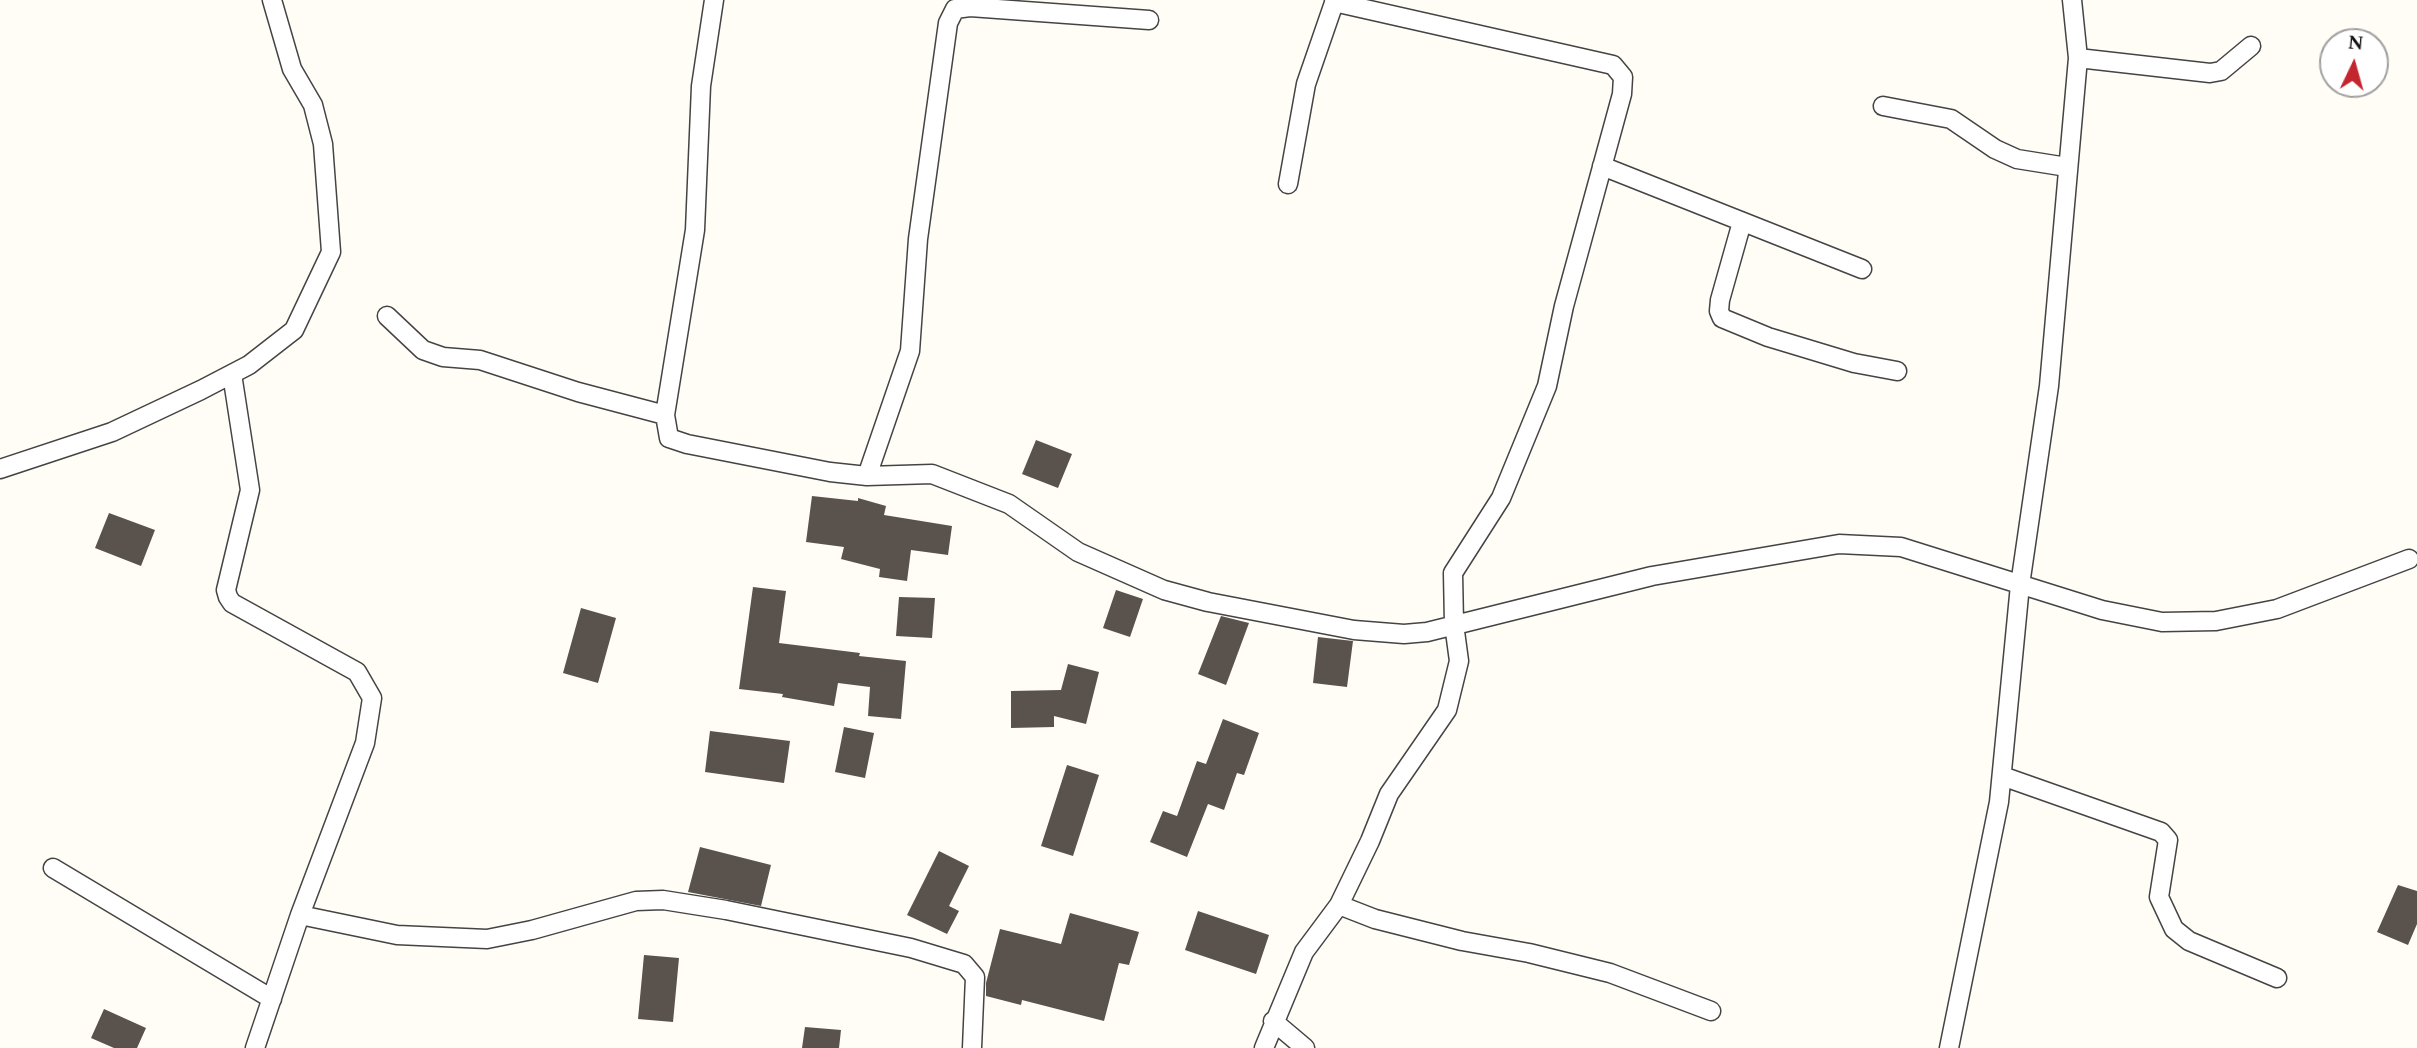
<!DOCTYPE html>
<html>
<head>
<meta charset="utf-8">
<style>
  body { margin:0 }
  #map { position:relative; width:2417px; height:1048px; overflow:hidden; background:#fffdf5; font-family:Spectral,serif }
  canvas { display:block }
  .north { position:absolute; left:2319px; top:28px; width:70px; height:70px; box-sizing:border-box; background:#fff; border:2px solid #a0a0a0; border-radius:50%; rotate:5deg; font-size:19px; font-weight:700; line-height:28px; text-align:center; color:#111 }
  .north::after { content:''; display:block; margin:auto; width:24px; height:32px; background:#c4262e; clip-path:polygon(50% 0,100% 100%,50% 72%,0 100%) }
</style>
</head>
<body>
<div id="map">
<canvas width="2417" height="1048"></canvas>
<div class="north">N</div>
</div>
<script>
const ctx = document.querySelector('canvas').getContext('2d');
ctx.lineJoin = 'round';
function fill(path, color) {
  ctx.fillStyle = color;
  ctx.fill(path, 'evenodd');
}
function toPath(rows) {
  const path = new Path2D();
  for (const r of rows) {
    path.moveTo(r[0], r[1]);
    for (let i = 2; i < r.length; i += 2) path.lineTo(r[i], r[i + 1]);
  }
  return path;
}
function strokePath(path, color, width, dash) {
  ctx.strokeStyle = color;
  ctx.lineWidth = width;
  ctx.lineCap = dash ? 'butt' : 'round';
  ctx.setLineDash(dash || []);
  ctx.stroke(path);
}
const building = toPath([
  [1036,440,1072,454,1058,488,1022,474],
  [812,496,858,501,858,498,886,506,884,515,952,526,948,555,911,550,907,581,879,577,880,569,841,559,844,547,806,542],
  [109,513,155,530,141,566,95,548],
  [753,587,786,591,779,643,860,653,859,656,906,661,901,719,868,716,870,687,838,683,834,706,782,697,783,694,739,689],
  [1116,590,1143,599,1130,637,1103,628],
  [899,597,935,598,932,638,896,636],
  [581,608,616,618,598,683,563,673],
  [1221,616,1249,623,1226,685,1198,674],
  [1318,637,1353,641,1347,687,1313,683],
  [1068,664,1099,672,1086,724,1054,716,1054,727,1011,728,1011,691,1061,690],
  [1223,719,1259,733,1244,775,1237,773,1224,810,1208,804,1187,857,1150,842,1163,811,1177,816,1197,761,1206,764],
  [844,727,874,733,865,778,835,772],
  [710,731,790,741,784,783,705,772],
  [1067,765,1099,775,1073,856,1041,846],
  [700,847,771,865,761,906,688,892],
  [939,851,969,866,949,906,959,911,947,934,907,915],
  [2398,885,2417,891,2417,924,2408,945,2377,932],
  [1198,911,1269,935,1256,974,1185,950],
  [1070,913,1139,932,1129,965,1119,963,1104,1021,1022,1000,1021,1005,986,996,986,983,1000,929,1061,944],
  [644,955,679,958,673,1022,638,1019],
  [104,1009,146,1028,137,1048,114,1048,91,1038],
  [805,1027,841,1030,839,1048,802,1048]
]);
const street = toPath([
  [714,0,701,86,695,230,665,415,669,438,687,444,830,472,867,476,932,474,1009,504,1078,552,1164,590,1208,602,1354,630,1404,634,1427,632,1652,576,1839,544,1901,547,2102,610,2162,622,2216,621,2277,609,2409,559],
  [2078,58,2210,73,2221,71,2251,46],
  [1883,106,1951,119,1995,149,2017,159,2067,167],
  [1602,166,1862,269],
  [1288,184,1306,84,1335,0],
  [1742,222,1720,300,1719,311,1722,318,1768,337,1854,363,1897,371],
  [387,316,423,350,443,357,480,360,578,392,665,415],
  [232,374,250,490,226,590,228,597,232,603,357,672,372,698,365,743,300,915,255,1048],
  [0,469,112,432,201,390,249,365,294,330,331,252,323,144,313,105,292,69,272,0],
  [867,476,910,351,918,239,948,23,955,9,970,7,1149,20],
  [2002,776,2161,832,2168,840,2159,897,2174,929,2189,941,2277,978],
  [53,868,272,999],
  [1339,905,1375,919,1462,941,1529,953,1610,973,1711,1011],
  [300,915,397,935,487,939,532,930,636,901,663,900,726,910,911,948,964,964,975,977,972,1048],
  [1273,1021,1305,1048],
  [1264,1048,1304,952,1339,905,1370,841,1389,794,1447,710,1459,661,1454,624,1453,573,1501,498,1547,386,1564,306,1622,94,1623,77,1613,65,1334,2],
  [1949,1048,1999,802,2020,585,2049,386,2078,58,2072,0]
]);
fill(building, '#5a524d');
strokePath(street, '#444', 21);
strokePath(street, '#fff', 18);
</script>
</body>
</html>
